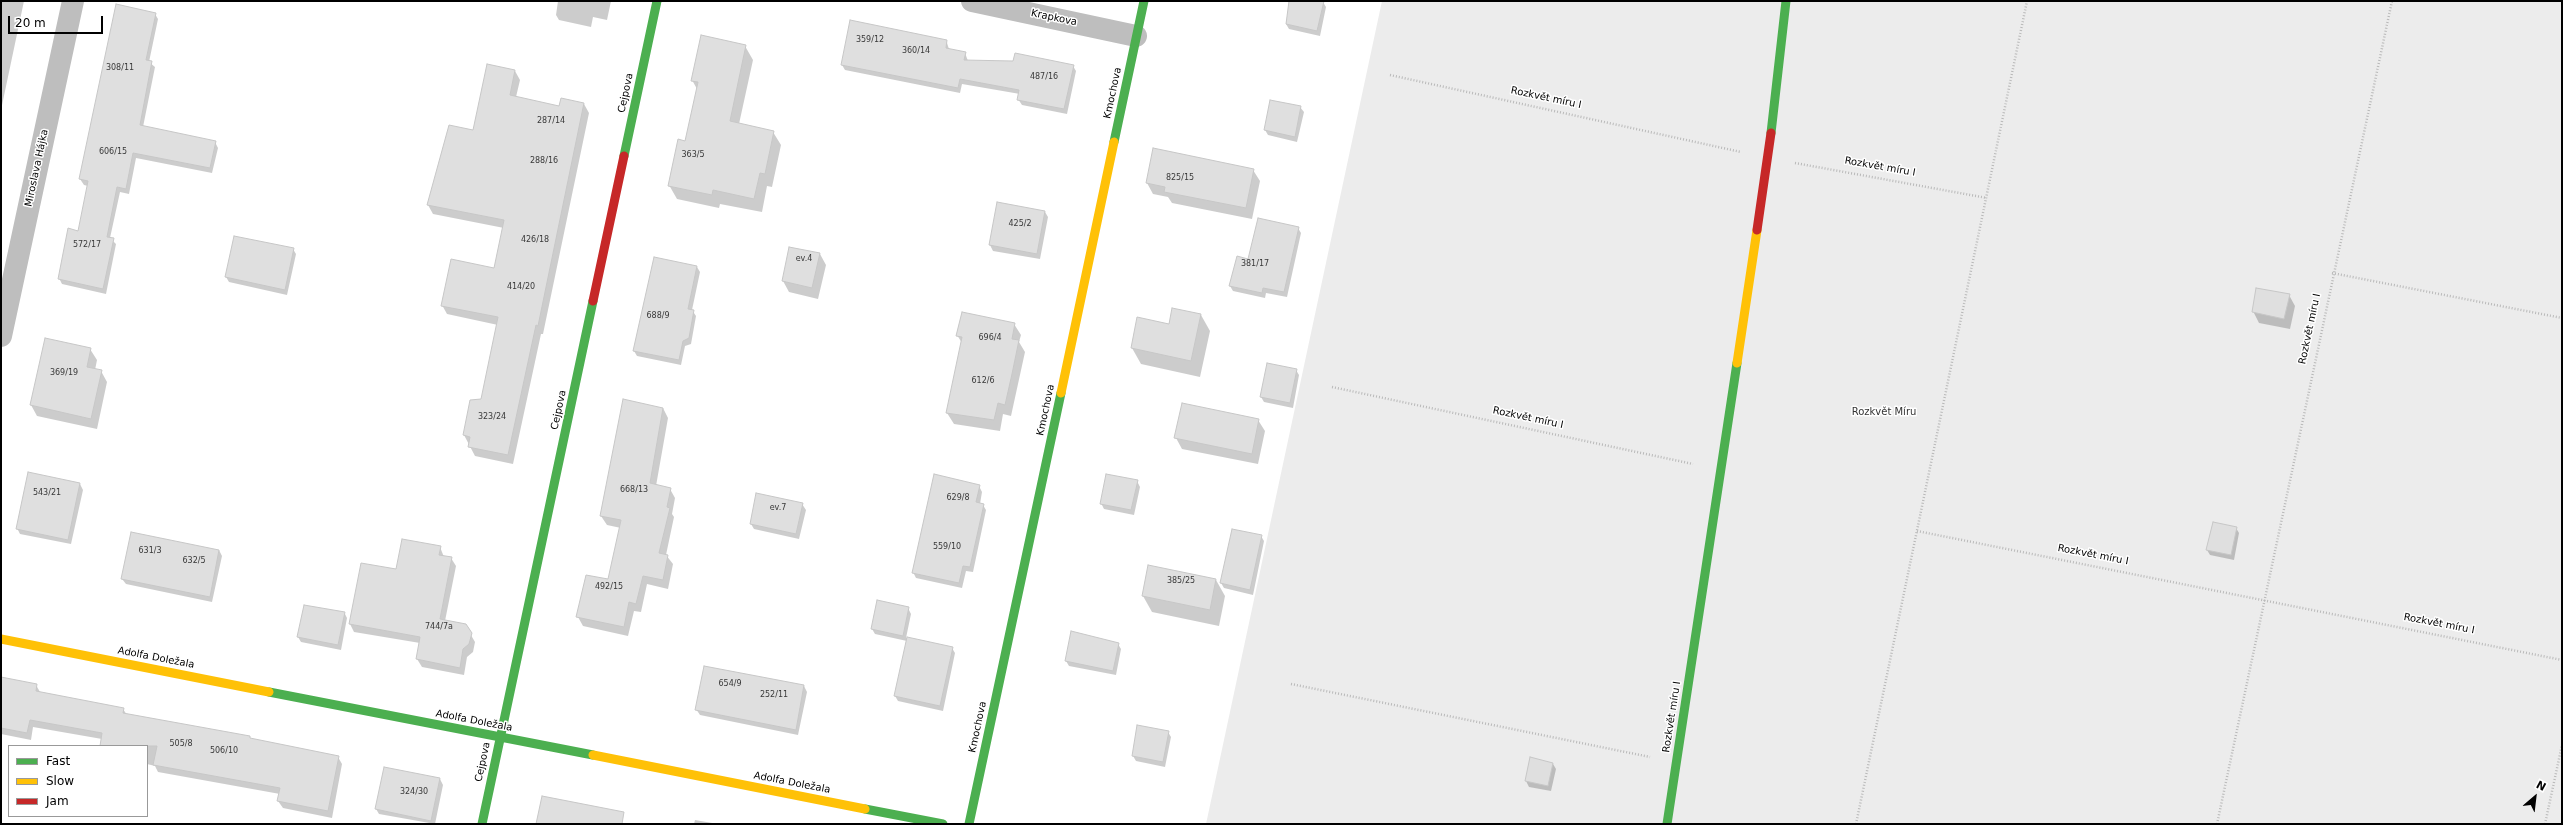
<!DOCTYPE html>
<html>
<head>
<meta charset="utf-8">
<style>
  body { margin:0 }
  #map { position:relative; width:2563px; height:825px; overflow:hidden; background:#fff; font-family:"DejaVu Sans",sans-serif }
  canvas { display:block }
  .frame { position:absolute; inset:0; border:2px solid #000; pointer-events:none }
  .legend { position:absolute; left:8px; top:745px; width:140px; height:72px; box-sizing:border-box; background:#fff; border:1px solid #999; margin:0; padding:5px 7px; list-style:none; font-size:12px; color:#000 }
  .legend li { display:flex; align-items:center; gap:8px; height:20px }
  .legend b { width:20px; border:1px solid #999 }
  .north { position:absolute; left:2515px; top:777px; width:40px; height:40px; -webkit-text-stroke:3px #fff; paint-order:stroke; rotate:28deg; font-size:11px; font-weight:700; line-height:16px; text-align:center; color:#000 }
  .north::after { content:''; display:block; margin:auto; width:14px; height:18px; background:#000; clip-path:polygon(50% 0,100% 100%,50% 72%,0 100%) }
  .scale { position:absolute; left:8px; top:16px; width:95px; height:18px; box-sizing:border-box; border:2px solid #000; border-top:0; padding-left:5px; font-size:12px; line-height:14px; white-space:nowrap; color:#000; -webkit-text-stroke:3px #fff; paint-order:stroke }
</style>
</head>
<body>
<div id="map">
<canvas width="2563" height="825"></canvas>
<div class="frame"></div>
<ul class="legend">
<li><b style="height:5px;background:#4caf50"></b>Fast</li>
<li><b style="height:5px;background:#ffc107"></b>Slow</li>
<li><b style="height:5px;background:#c62828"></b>Jam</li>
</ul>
<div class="north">N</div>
<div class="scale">20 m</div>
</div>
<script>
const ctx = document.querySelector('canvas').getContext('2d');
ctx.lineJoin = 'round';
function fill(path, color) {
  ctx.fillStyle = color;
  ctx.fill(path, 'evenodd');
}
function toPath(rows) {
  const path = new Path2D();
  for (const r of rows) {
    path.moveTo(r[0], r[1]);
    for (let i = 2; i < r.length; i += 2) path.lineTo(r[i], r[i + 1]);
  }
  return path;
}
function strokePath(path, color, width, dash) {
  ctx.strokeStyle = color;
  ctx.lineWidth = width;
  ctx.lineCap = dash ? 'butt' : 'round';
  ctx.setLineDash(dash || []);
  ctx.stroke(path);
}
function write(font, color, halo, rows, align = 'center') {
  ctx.font = font + ' "DejaVu Sans",sans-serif';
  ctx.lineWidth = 3;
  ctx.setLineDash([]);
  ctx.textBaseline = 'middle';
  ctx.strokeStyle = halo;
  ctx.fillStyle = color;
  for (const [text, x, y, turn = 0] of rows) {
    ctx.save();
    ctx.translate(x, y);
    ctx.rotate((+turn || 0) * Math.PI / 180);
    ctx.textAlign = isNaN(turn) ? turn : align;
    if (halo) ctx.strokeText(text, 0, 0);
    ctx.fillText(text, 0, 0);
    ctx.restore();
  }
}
const green = toPath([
  [1382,1,2562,1,2562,824,1206,824]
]);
const shadow = toPath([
  [1,1,24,1,1,110],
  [558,1,611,1,607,20,593,17,591,27,559,20,556,15],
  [1292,1,1323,2,1326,7,1320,36,1289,29,1286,24],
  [155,14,158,19,149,62,155,67,143,127,215,142,218,148,212,173,136,158,129,194,120,192,110,238,116,244,106,294,62,284,59,278,79,232,88,186,84,185,80,179],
  [946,40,949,49,965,53,968,61,1073,66,1076,71,1067,114,1022,105,1018,99,1020,94,962,84,960,93,845,70,842,65],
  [745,46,753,60,739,124,773,132,781,145,772,187,767,186,762,212,720,204,719,208,677,199,669,185,686,142,697,89,692,80],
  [515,71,520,80,516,97,560,107,584,104,589,113,543,334,541,334,513,464,475,456,464,435,482,400,498,325,447,314,442,305,494,269,504,228,433,214,428,205,450,126,474,131],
  [1300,107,1304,112,1297,142,1268,135,1265,130],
  [1253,170,1260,181,1252,219,1172,203,1168,197,1153,194,1147,183],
  [998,203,1045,212,1048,217,1040,259,993,251,990,245],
  [1298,228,1301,233,1287,297,1266,293,1265,298,1233,291,1230,286,1249,260],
  [790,248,820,254,826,265,818,299,789,292,783,281],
  [293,249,296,254,287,295,229,282,226,277],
  [697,267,700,272,692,310,696,316,691,344,685,346,681,365,637,356,634,351],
  [2289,295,2295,306,2290,329,2259,323,2253,311],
  [1173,309,1201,315,1210,331,1200,377,1141,364,1132,348,1138,318,1169,325],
  [1014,324,1021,335,1019,342,1025,352,1011,416,1003,414,1000,431,954,424,947,413,962,343,957,335],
  [90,349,97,360,95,370,101,371,107,382,97,429,37,416,31,405],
  [1296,370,1299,375,1293,408,1264,402,1261,397],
  [663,408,668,418,656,486,670,489,675,498,672,514,674,517,666,555,673,564,668,589,647,584,641,612,634,611,628,636,583,626,578,617,609,581,621,528,607,525,601,516],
  [1258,420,1265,431,1258,464,1182,449,1176,438],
  [1137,481,1140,487,1134,515,1104,509,1101,503],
  [80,484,83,490,71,544,20,534,17,528],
  [979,486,982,492,980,504,983,505,986,510,973,572,966,571,962,588,916,578,913,572],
  [802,504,806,510,799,539,754,529,751,524],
  [2236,528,2239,533,2234,560,2210,555,2207,550],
  [1261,536,1264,541,1253,595,1224,588,1221,583],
  [440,547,444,557,451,558,456,566,445,621,465,625,475,642,473,652,467,657,464,675,422,667,417,659,420,643,354,632,350,624,362,564,397,570],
  [219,550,222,556,212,602,126,584,122,579],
  [1216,580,1225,596,1219,626,1152,612,1143,596],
  [908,608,911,614,906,638,952,648,955,653,943,711,898,701,895,696,907,641,875,634,872,629],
  [344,612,347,618,341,650,301,642,298,637],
  [1118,644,1121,649,1116,675,1069,666,1066,661],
  [1,678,36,685,40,692,123,709,127,715,338,757,342,764,332,818,283,808,278,801,280,794,158,772,155,766,147,764,147,746,101,746,102,739,33,727,31,740,1,734],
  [804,686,807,692,798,735,700,715,696,709],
  [1168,732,1171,737,1165,767,1136,761,1133,756],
  [1530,758,1553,764,1556,769,1551,791,1529,787,1526,781],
  [385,768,440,779,443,785,435,824,379,814,376,809],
  [695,820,718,824,694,824]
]);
const building = toPath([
  [1289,1,1324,1,1317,31,1286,24,1289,1],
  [116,4,156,13,146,60,152,61,140,125,216,141,210,168,133,153,126,189,117,187,107,237,114,238,103,289,58,279,68,228,78,231,88,181,79,179,116,4],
  [850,20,947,40,946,48,966,52,964,60,1013,61,1015,53,1074,65,1064,109,1017,100,1019,90,960,79,958,88,841,65,850,20],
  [701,35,746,45,730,121,774,131,765,174,760,173,754,199,713,190,712,195,668,186,678,139,685,141,698,82,691,81,701,35],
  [487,64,515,70,510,95,559,106,561,98,584,103,538,326,536,325,508,455,468,447,470,437,463,435,470,400,481,399,498,317,441,306,451,259,494,268,504,220,427,205,449,125,473,130,487,64],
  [1270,100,1301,106,1295,137,1264,130,1270,100],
  [1153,148,1254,169,1246,208,1164,192,1165,187,1146,183,1153,148],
  [997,202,1045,211,1037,254,989,245,997,202],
  [1258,218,1299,227,1284,292,1263,288,1262,293,1229,286,1237,256,1248,259,1258,218],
  [234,236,294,248,285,290,225,277,234,236],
  [789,247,820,253,812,288,782,281,789,247],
  [654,257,697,266,688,309,694,310,689,338,683,341,679,360,633,351,654,257],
  [2256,288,2290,294,2284,319,2252,312,2256,288],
  [1172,308,1201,314,1191,361,1131,348,1137,317,1169,324,1172,308],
  [962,312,1015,323,1012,339,1019,340,1012,374,1005,405,998,403,994,420,946,413,962,337,956,336,962,312],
  [45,338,91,348,87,367,102,370,91,419,30,405,45,338],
  [1267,363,1297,369,1290,403,1260,397,1267,363],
  [623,399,663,408,650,483,671,488,667,507,670,508,659,553,668,555,663,580,643,576,636,604,629,602,624,627,576,617,586,575,608,579,621,520,600,516,623,399],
  [1182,403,1259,419,1252,454,1174,438,1182,403],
  [28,472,80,483,68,540,16,529,28,472],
  [934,474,980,485,976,502,984,504,970,567,963,566,959,583,912,573,934,474],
  [1106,474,1138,480,1131,510,1100,504,1106,474],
  [756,493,803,503,796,534,750,524,756,493],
  [2213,522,2237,527,2231,555,2206,550,2213,522],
  [1232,529,1262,535,1250,590,1220,583,1232,529],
  [131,532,219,550,210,597,121,579,131,532],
  [402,539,441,546,439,555,452,557,440,619,466,624,472,633,469,644,463,649,460,668,416,659,420,637,349,624,361,563,396,569,402,539],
  [1148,565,1216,579,1210,610,1142,596,1148,565],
  [877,600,909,607,903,636,871,629,877,600],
  [304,605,345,612,338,645,297,637,304,605],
  [1071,631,1119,643,1113,671,1065,661,1071,631],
  [907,637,953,647,940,706,894,696,907,637],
  [704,666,804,685,796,730,695,710,704,666],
  [1,677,37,684,36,691,124,708,123,713,250,736,250,738,339,756,328,811,277,801,280,788,153,765,157,746,100,746,102,733,30,720,27,733,1,728,1,677],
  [1137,725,1169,731,1163,762,1132,756,1137,725],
  [1530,757,1553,763,1548,786,1525,781,1530,757],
  [384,767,440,778,431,821,375,809,384,767],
  [542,796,624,812,622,824,536,824,542,796]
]);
const path = toPath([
  [1390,75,1741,152],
  [1795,163,1987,198],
  [2332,273,2562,318],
  [1332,387,1693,464],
  [1917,531,2562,660],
  [1291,684,1650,757],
  [1856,824,2027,1],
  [2217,824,2392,1],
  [2545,824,2562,745]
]);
const street = toPath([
  [972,1,1136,36],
  [1,336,73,1]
]);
const fast = toPath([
  [1771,133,1786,1],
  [1114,142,1144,1],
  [624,156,657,1],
  [269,692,593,755],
  [865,809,943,824],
  [482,824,593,301],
  [969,824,1061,393],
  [1667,824,1737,363]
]);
const slow = toPath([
  [1737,363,1757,230],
  [1061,393,1114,142],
  [1,639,269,692],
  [593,755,865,809]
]);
const jam = toPath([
  [1757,230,1771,133],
  [593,301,624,156]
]);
const numberNames = [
  ["359/12",870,40],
  ["360/14",916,51],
  ["308/11",120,68],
  ["487/16",1044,77],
  ["287/14",551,121],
  ["606/15",113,152],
  ["363/5",693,155],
  ["288/16",544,161],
  ["825/15",1180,178],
  ["425/2",1020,224],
  ["426/18",535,240],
  ["572/17",87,245],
  ["ev.4",804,259],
  ["381/17",1255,264],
  ["414/20",521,287],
  ["688/9",658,316],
  ["696/4",990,338],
  ["369/19",64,373],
  ["612/6",983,381],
  ["323/24",492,417],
  ["668/13",634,490],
  ["543/21",47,493],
  ["629/8",958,498],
  ["ev.7",778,508],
  ["559/10",947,547],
  ["631/3",150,551],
  ["632/5",194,561],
  ["385/25",1181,581],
  ["492/15",609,587],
  ["744/7a",439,627],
  ["654/9",730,684],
  ["252/11",774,695],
  ["505/8",181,744],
  ["506/10",224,751],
  ["324/30",414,792]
];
const streetNames = [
  ["Krapkova",1054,18,12],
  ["Cejpova",626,93,-78],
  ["Kmochova",1113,93,-78],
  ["Rozkvět míru I",1546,98,12],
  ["Rozkvět míru I",1880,167,10],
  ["Miroslava Hájka",37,168,-78],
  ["Rozkvět míru I",2310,329,-78],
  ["Cejpova",559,410,-78],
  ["Kmochova",1046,410,-78],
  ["Rozkvět míru I",1528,418,12],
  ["Rozkvět míru I",2093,555,11],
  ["Rozkvět míru I",2439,624,11],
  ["Adolfa Doležala",156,658,11],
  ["Rozkvět míru I",1672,717,-81],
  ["Adolfa Doležala",474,721,11],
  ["Kmochova",978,727,-78],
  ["Cejpova",483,762,-78],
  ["Adolfa Doležala",792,783,11]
];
const parkNames = [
  ["Rozkvět Míru",1884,412]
];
fill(green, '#ececec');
fill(shadow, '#0003');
fill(building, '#dfdfdf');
strokePath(building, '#c7c7c7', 1);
strokePath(path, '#b9b9b9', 2.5, [1, 2]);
strokePath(street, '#bebebe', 22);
strokePath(fast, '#4caf50', 9);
strokePath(slow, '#ffc107', 9);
strokePath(jam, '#c62828', 9);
write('8px', '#383838', null, numberNames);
write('10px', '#000', '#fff', streetNames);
write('10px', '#333', '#fff', parkNames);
</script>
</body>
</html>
